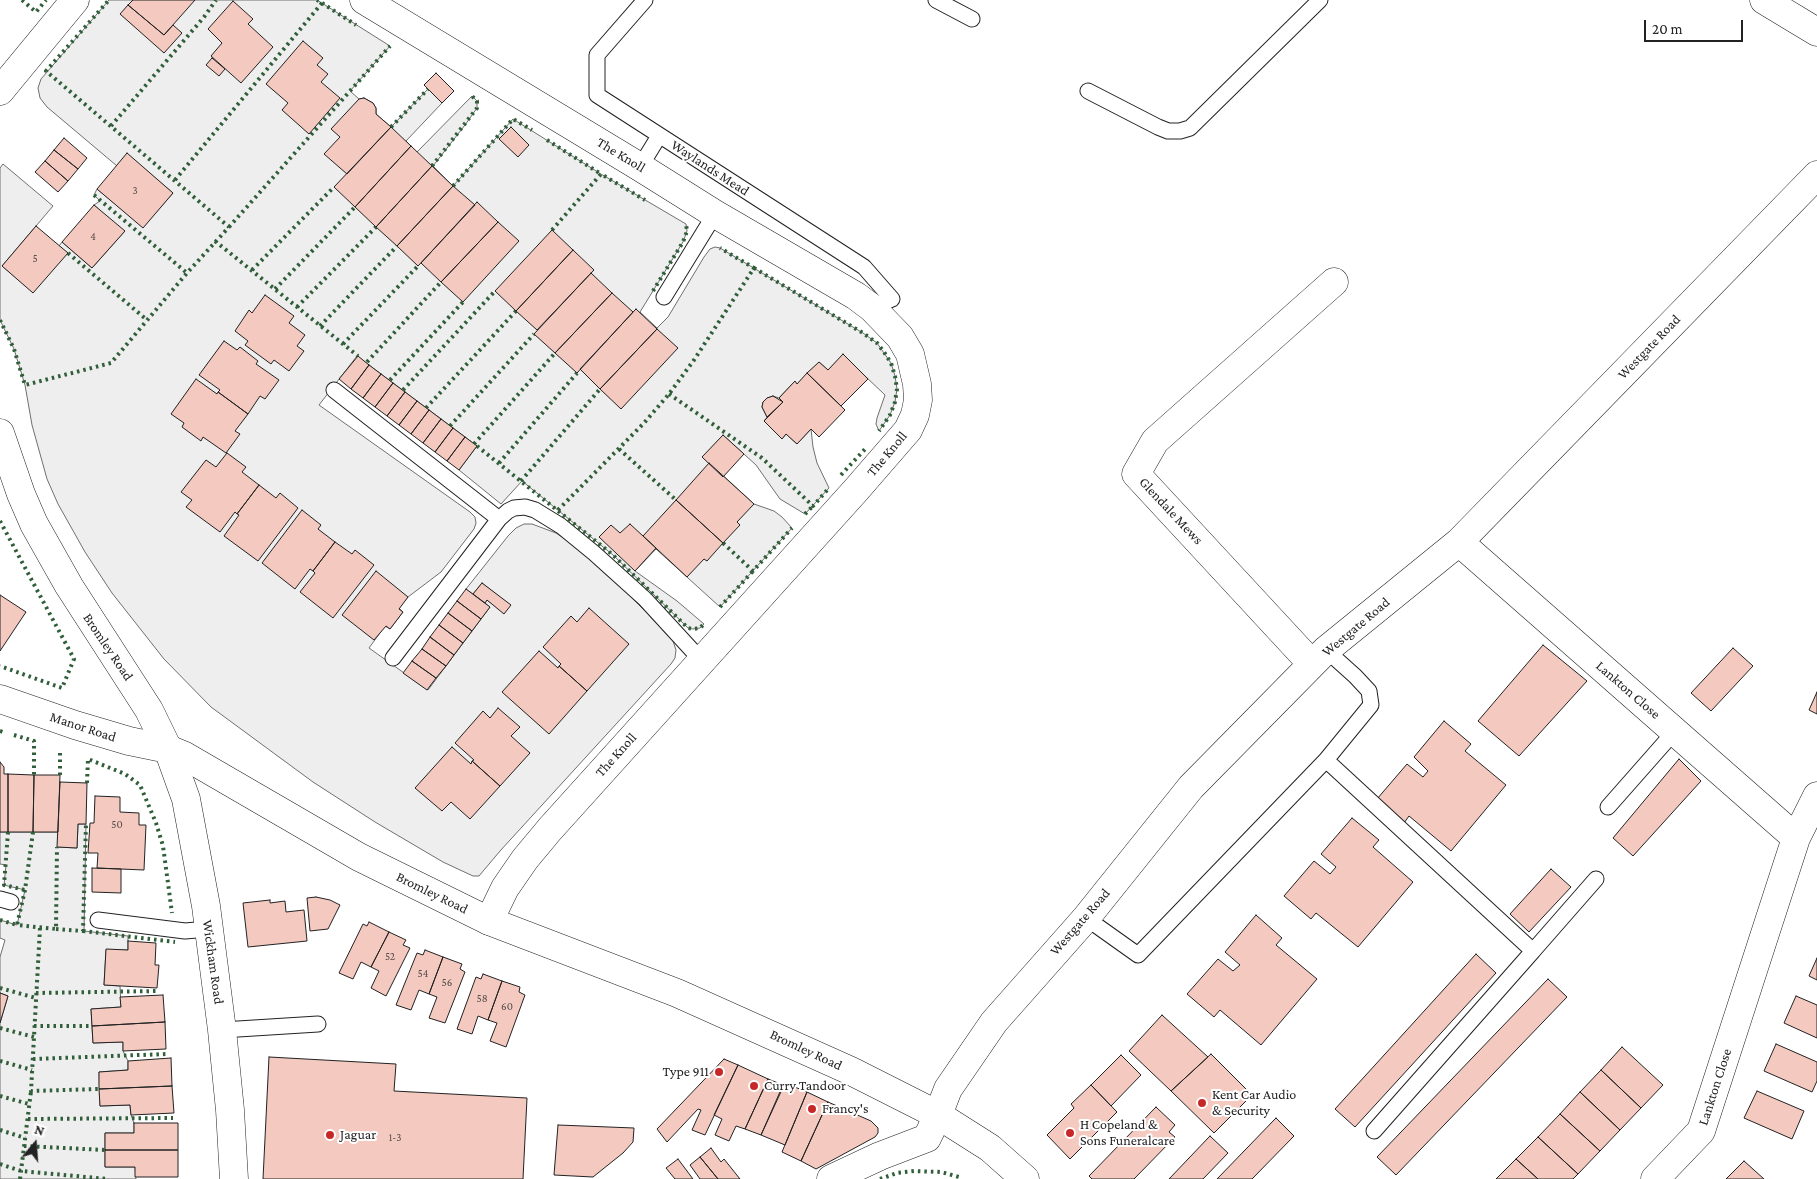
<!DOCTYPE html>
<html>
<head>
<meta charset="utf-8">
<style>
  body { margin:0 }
  #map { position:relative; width:1817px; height:1179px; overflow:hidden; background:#fff; font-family:"Crimson Pro",serif }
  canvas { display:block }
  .north { position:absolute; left:10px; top:1119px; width:50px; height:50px; -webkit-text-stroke:4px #fff; paint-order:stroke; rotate:18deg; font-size:14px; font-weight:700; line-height:20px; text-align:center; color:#222 }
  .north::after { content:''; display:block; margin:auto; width:18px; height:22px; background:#222; clip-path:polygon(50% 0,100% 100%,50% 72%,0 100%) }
  .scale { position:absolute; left:1644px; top:20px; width:99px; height:22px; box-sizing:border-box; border:2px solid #222; border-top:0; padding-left:6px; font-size:15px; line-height:18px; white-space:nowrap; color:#222; -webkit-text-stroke:4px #fff; paint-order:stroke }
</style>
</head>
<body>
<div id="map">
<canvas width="1817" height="1179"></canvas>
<div class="north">N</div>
<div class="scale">20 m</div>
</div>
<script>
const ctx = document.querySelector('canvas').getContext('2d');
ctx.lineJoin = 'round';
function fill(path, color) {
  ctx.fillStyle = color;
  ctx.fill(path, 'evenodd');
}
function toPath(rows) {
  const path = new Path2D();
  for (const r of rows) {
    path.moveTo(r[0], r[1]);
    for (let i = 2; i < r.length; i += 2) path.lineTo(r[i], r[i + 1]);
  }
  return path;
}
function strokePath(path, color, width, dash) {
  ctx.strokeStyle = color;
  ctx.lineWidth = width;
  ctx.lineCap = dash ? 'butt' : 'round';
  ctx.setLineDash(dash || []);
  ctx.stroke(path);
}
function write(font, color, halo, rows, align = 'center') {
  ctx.font = font + ' "Crimson Pro",serif';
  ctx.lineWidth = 4;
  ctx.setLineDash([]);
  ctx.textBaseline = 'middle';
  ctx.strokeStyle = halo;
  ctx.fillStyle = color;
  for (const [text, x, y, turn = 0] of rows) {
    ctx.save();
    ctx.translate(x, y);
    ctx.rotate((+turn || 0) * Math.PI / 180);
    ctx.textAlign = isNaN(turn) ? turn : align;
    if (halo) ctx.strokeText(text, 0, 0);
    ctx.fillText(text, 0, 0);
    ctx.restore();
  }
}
const green = toPath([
  [109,0,317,0,390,46,350,91,359,99,364,98,373,103,376,108,376,114,391,127,428,89,442,103,406,141,417,152,472,96,477,101,477,108,465,125,433,166,453,186,513,119,601,174,686,224,687,231,683,242,640,312,657,328,668,317,704,257,710,249,715,247,720,248,863,333,877,343,891,363,895,376,897,389,895,402,890,415,879,431,876,424,877,418,885,395,843,355,828,370,819,362,797,384,794,382,779,398,773,396,767,398,763,402,762,407,767,417,764,421,782,439,786,434,797,444,811,429,813,447,817,463,829,488,805,514,780,499,756,465,723,435,703,457,754,504,774,511,782,517,792,528,720,607,656,549,635,571,677,601,704,624,700,628,693,629,688,628,613,555,522,481,501,504,459,470,477,446,357,356,319,405,470,512,475,517,476,523,474,529,441,572,408,597,399,608,403,612,390,629,385,626,369,648,428,690,490,607,485,603,487,600,504,613,510,605,482,583,473,594,466,589,508,536,516,528,524,524,532,524,556,533,573,544,610,576,648,614,673,641,676,650,675,658,671,664,500,851,479,876,473,876,443,862,375,822,313,782,211,707,164,659,112,593,85,552,58,504,47,479,32,425,25,385,14,349,0,320,0,168,3,164,53,206,2,266,33,292,67,253,59,246,62,242,92,268,124,232,94,205,100,201,94,195,97,189,143,227,173,193,127,154,117,166,47,107,40,98,38,88,41,79,109,0],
  [78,824,86,824,84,931,128,936,128,950,106,950,104,985,120,986,121,1007,91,1009,93,1043,123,1042,123,1051,128,1061,128,1070,99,1072,100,1106,130,1105,131,1115,134,1123,134,1133,105,1133,105,1167,135,1167,136,1179,0,1179,0,1023,8,996,0,993,0,957,5,940,0,938,0,920,17,925,25,890,4,885,6,865,0,864,0,832,58,832,58,847,77,848,78,824]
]);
const building = toPath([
  [133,0,195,0,164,35,128,5,133,0],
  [233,1,253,19,248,24,273,47,241,83,211,56,222,43,208,29,233,1],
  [128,5,164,35,173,25,182,33,164,53,120,14,128,5],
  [303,41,323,58,317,65,328,74,321,82,340,98,309,134,282,110,288,103,266,84,303,41],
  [212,58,225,69,219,76,206,65,212,58],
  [436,73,454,91,442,103,424,85,436,73],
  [364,98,373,103,376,108,376,114,391,127,347,174,324,154,340,137,331,129,359,99,364,98],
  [391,127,411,146,355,207,334,187,391,127],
  [511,127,529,145,518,157,499,139,511,127],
  [64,138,87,158,78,169,54,150,64,138],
  [411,146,432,166,376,227,355,207,411,146],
  [54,150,78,169,68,181,45,161,54,150],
  [127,153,173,193,143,228,97,189,127,153],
  [45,161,68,181,58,192,35,172,45,161],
  [432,166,453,186,397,246,376,227,432,166],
  [453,186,475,205,418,266,397,246,453,186],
  [477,202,498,222,441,282,421,263,477,202],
  [94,205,125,231,92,268,62,242,94,205],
  [498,222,519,241,463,302,441,282,498,222],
  [36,226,68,253,33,293,2,266,36,226],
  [552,230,573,250,516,311,495,291,552,230],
  [573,250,594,270,537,330,516,311,573,250],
  [591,273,612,293,555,353,534,334,591,273],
  [612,293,633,312,577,373,555,353,612,293],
  [265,295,294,316,289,323,305,335,297,346,304,351,289,371,274,360,271,364,245,345,248,341,235,331,249,310,252,313,265,295],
  [636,309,657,329,600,389,580,369,636,309],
  [657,329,678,348,621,409,600,389,657,329],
  [224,341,237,350,240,347,258,361,256,364,279,380,265,399,260,396,248,414,218,392,220,390,199,375,224,341],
  [843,354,868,379,841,406,807,373,819,362,828,370,843,354],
  [358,356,369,365,351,389,339,379,358,356],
  [369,365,381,374,363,398,351,389,369,365],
  [807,373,845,410,819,437,811,429,797,444,786,434,782,439,764,421,783,402,779,398,795,381,797,384,807,373],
  [381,374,393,383,375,407,363,398,381,374],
  [196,379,217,394,218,392,248,414,235,431,240,434,226,453,203,437,201,441,182,427,184,423,171,414,196,379],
  [393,383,405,392,387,416,375,407,393,383],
  [405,392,417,401,399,425,387,416,405,392],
  [773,396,783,402,767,417,762,407,763,402,767,398,773,396],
  [417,401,429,410,411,434,399,425,417,401],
  [429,410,441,419,423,443,411,434,429,410],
  [441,419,453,428,435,452,423,443,441,419],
  [453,428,465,437,447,461,435,452,453,428],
  [723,435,744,454,723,477,702,457,723,435],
  [465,437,477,446,459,470,447,461,465,437],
  [227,453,246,467,242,472,259,485,237,514,235,512,220,532,186,507,192,500,181,492,206,460,216,467,227,453],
  [709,463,754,504,737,522,740,525,723,543,676,500,709,463],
  [259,485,276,498,280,493,298,508,258,561,224,536,239,515,237,514,259,485],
  [676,500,723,543,707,561,704,559,687,577,643,536,676,500],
  [302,510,321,525,318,529,335,542,313,571,310,569,295,589,262,563,302,510],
  [630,524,656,548,635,571,599,537,611,525,620,533,630,524],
  [335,542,352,554,355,550,374,565,333,618,300,592,315,573,313,571,335,542],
  [376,571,408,597,399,609,403,612,390,629,386,626,374,640,342,615,376,571],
  [482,583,511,605,504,614,487,600,485,603,473,594,482,583],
  [466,589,490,607,481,619,457,601,466,589],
  [0,595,26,612,0,651,0,595],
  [457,601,481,619,472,631,448,613,457,601],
  [589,608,629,644,587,691,559,666,561,664,543,647,571,616,577,622,589,608],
  [448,613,472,631,463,643,439,625,448,613],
  [439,625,463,643,454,655,430,637,439,625],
  [430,637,454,655,446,666,422,649,430,637],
  [1543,645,1587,681,1519,756,1478,721,1543,645],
  [1733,648,1753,666,1711,711,1691,693,1733,648],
  [422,649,446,666,436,678,412,661,422,649],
  [539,651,558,668,559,666,587,691,549,734,502,692,539,651],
  [412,661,436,678,427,690,403,673,412,661],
  [1817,692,1817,714,1809,710,1817,692],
  [498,708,520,727,511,736,530,753,500,786,472,761,474,760,455,743,483,711,490,718,498,708],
  [1444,721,1471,744,1465,751,1506,785,1451,851,1409,816,1404,823,1377,799,1407,764,1423,777,1428,771,1414,757,1444,721],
  [452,747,471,764,472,761,500,786,470,819,451,802,442,811,415,788,452,747],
  [1679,759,1701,781,1633,856,1613,838,1679,759],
  [0,762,4,767,4,774,8,774,8,832,0,832,0,762],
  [8,774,34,775,33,832,8,832,8,774],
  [34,775,60,775,58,832,33,832,34,775],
  [60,782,87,783,86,824,78,824,77,848,57,847,60,782],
  [95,796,120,797,120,812,139,813,139,825,146,825,144,870,97,868,98,853,88,853,90,823,94,823,95,796],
  [1352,818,1379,840,1373,847,1413,882,1358,947,1316,913,1311,919,1284,896,1314,861,1330,874,1336,867,1321,854,1352,818],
  [92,868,121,869,121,893,92,892,92,868],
  [1551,869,1571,887,1529,932,1510,914,1551,869],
  [316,897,330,900,340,905,328,929,310,931,307,898,316,897],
  [270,900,270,903,285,901,286,912,304,910,307,941,248,947,243,903,270,900],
  [1256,915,1282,938,1276,945,1317,979,1261,1045,1220,1010,1214,1017,1187,994,1218,959,1233,971,1240,965,1225,952,1256,915],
  [369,922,389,932,371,967,361,962,353,979,339,973,363,924,367,926,369,922],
  [389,932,406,940,403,945,410,948,386,996,371,988,379,971,371,967,389,932],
  [128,941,156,943,155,965,159,965,157,988,104,985,106,949,128,950,128,941],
  [425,950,443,957,429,994,419,990,411,1010,396,1005,417,953,423,955,425,950],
  [1476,954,1496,973,1355,1127,1335,1109,1476,954],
  [443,957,462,964,460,969,465,972,445,1023,429,1018,437,997,429,994,443,957],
  [1817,958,1817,980,1809,976,1817,958],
  [483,974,502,981,488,1020,478,1016,472,1034,457,1029,476,977,481,979,483,974],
  [1548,979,1567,997,1396,1175,1377,1157,1548,979],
  [502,981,520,987,519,992,525,995,506,1047,490,1041,497,1023,488,1020,502,981],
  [0,993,8,996,0,1023,0,993],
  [163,995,165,1022,92,1026,91,1009,121,1007,120,997,163,995],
  [1796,996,1817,1005,1817,1038,1784,1023,1796,996],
  [1162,1015,1208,1057,1171,1091,1129,1051,1162,1015],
  [165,1022,166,1049,123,1051,123,1042,93,1043,92,1026,165,1022],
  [1776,1044,1817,1062,1817,1081,1812,1092,1764,1071,1776,1044],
  [1622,1047,1663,1085,1641,1108,1601,1070,1622,1047],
  [1211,1054,1252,1095,1214,1133,1171,1091,1211,1054],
  [1121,1055,1141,1075,1111,1106,1091,1085,1121,1055],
  [269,1057,396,1064,394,1091,527,1098,523,1179,263,1179,269,1057],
  [171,1058,172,1086,99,1089,99,1072,128,1070,128,1061,171,1058],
  [724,1059,738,1065,705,1135,692,1130,701,1110,698,1109,667,1142,657,1129,724,1059],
  [738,1065,768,1079,745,1129,736,1126,729,1141,715,1135,722,1119,714,1115,738,1065],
  [1601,1070,1641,1108,1620,1130,1580,1092,1601,1070],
  [768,1079,783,1085,761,1135,745,1129,768,1079],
  [785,1083,807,1092,785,1145,761,1135,785,1083],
  [1091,1085,1117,1112,1070,1159,1047,1135,1074,1108,1071,1104,1091,1085],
  [172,1086,174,1113,131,1115,130,1105,100,1106,99,1089,172,1086],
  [1757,1091,1804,1111,1792,1139,1744,1118,1757,1091],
  [807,1092,828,1102,801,1161,782,1152,807,1092],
  [1580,1092,1620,1130,1600,1151,1560,1114,1580,1092],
  [828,1102,871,1121,878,1128,878,1133,875,1137,816,1169,801,1161,828,1102],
  [1156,1107,1175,1125,1169,1132,1175,1137,1134,1179,1092,1179,1089,1176,1156,1107],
  [1560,1114,1600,1151,1578,1174,1538,1137,1560,1114],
  [1276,1118,1294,1136,1252,1179,1217,1179,1276,1118],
  [134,1123,178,1123,178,1150,105,1150,105,1133,134,1133,134,1123],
  [558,1125,634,1128,633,1142,623,1153,593,1177,554,1175,558,1125],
  [1210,1136,1228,1153,1203,1179,1169,1179,1210,1136],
  [1538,1137,1578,1174,1573,1179,1538,1179,1516,1159,1538,1137],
  [711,1148,721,1162,724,1159,740,1179,718,1179,700,1157,711,1148],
  [105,1150,178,1150,178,1177,135,1177,135,1167,105,1167,105,1150],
  [700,1157,718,1179,700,1179,690,1165,700,1157],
  [678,1159,693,1179,675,1179,666,1168,678,1159],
  [1516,1159,1538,1179,1496,1179,1516,1159],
  [1744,1161,1764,1179,1726,1179,1744,1161]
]);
const lane = toPath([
  [645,0,597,55,597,95,864,267,892,299,872,308],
  [936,0,972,19],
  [1088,91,1158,127,1168,131,1180,131,1190,128,1320,0],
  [640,167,659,136],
  [664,297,715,214],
  [334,390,499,519],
  [393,658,499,519,508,511,514,508,525,507,535,510,561,526,594,553,645,599,701,660],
  [1326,760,1533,951,1374,1131],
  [1608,807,1675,731],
  [0,899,11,902],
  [1086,918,1138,955,1326,760,1371,705,1369,691,1355,676,1326,650],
  [98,920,185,931,208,929],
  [1533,951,1596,879],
  [222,1030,318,1024]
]);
const street = toPath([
  [364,0,640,167,715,214,856,296,872,308,900,337,910,354,917,384,918,400,915,415,908,430,856,490,550,829,525,859,505,888,489,921],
  [1764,0,1817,32],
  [0,91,75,0],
  [1459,542,1796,838,1701,1131,1655,1179],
  [1312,664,1136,474,1155,441,1334,282],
  [1796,838,1817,796],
  [831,1179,880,1156,927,1138,938,1115,948,1089,994,1022,1086,918,1191,787,1326,650,1459,542,1817,175]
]);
const secondary = toPath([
  [0,433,21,494,34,524,69,586,149,710,168,749,186,799,206,906,222,1030,230,1110,234,1179]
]);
const primary = toPath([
  [0,699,75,725,129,741,168,749,185,756,359,857,489,921,677,993,851,1071,938,1115,990,1148,1025,1179]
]);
const hedge = toPath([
  [22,0,36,12,46,0],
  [322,3,356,25],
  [111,126,204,17,216,0],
  [391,127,428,89],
  [547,140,601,174],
  [432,166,477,108,477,101,472,96],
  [175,180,322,3,317,0],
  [453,186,513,119,532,130],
  [94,195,187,273],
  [229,227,390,46],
  [552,230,601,174,645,200],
  [215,241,358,356],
  [68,253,147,320],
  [754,268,863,333,877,343,884,352,891,363,895,376,897,389,895,402,890,415,879,431],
  [252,270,334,187],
  [275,289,355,207],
  [653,291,683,242,687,231,686,224],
  [297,307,376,227],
  [0,320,14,349,25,385,111,363,187,273,229,227,46,71,109,0],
  [320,326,397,246],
  [343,344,418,266],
  [367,362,441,282],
  [390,380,463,302],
  [403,390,495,291],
  [669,394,762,458,813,506,829,488],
  [426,408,516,311],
  [450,426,534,334],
  [474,444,555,353],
  [477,446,613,555,688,628,693,629,700,628,704,624],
  [619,449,676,500],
  [499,463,577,373],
  [841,475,866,448],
  [521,481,600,389],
  [558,510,644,423,669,394,694,360,754,268,720,248],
  [805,514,813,506],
  [0,521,74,659,62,688,0,666],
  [723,543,753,571,792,528],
  [720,607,753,571],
  [0,731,3,732],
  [14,735,34,741,34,775],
  [60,775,60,749],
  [87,783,88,759,125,774,140,785,156,823,163,846,172,913],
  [8,832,4,885,25,890],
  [33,832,25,890,17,925,56,929,57,847],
  [0,920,17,925],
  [40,928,31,1091,99,1089],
  [56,929,83,931,86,824],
  [83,931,175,942],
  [0,988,36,998],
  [36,993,157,991],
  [34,1026,92,1026],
  [0,1028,34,1037],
  [33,1059,167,1054],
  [0,1061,32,1070],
  [0,1096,29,1104],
  [28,1119,173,1118],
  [0,1130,25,1138],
  [24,1146,105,1150],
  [0,1164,21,1171,108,1179],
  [20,1179,31,1091],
  [880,1179,897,1173,914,1171,941,1172,959,1177]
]);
const markers = [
  [719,1072,5,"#c62828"],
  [754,1086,5,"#c62828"],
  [1202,1103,5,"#c62828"],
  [812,1109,5,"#c62828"],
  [1070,1133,5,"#c62828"],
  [330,1135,5,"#c62828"]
];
const numberNames = [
  ["3",135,191],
  ["4",93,237],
  ["5",35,259],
  ["50",117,825],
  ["52",390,957],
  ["54",423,974],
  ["56",447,983],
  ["58",482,999],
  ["60",507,1007],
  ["1-3",395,1138]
];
const streetNames = [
  ["The Knoll",621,155,31],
  ["Waylands Mead",710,168,33],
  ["Westgate Road",1649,347,-46],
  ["The Knoll",887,454,-50],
  ["Glendale Mews",1171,511,47],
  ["Westgate Road",1356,627,-40],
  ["Bromley Road",108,647,56],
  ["Lankton Close",1628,690,41],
  ["Manor Road",83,727,18],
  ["The Knoll",616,755,-48],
  ["Bromley Road",432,893,26],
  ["Westgate Road",1080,922,-49],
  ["Wickham Road",213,962,82],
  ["Bromley Road",806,1050,25],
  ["Lankton Close",1715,1087,-72]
];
const poiNames = [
  ["Type 911",709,1072,"right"],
  ["Curry Tandoor",764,1086],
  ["Kent Car Audio",1212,1095],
  ["& Security",1212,1111],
  ["Francy's",822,1109],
  ["H Copeland &",1080,1125],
  ["Sons Funeralcare",1080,1141],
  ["Jaguar",340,1135]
];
fill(green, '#eee');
strokePath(green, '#6f6f6f', 1);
fill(building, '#f3c9c0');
strokePath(building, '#222', 1);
strokePath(lane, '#222', 17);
strokePath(street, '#222', 29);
strokePath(secondary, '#222', 29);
strokePath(primary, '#222', 29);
strokePath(lane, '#fff', 15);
strokePath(street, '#fff', 28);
strokePath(secondary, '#fff', 28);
strokePath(primary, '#fff', 28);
strokePath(hedge, '#2f5e38', 4, [2.5, 4]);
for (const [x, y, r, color] of markers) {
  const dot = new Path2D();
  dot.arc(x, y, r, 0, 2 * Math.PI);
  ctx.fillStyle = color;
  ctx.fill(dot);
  strokePath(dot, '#fff', 2);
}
write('11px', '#564c4a', null, numberNames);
write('14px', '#222', '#fff', streetNames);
write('14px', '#222', '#fff', poiNames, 'left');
</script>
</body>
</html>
